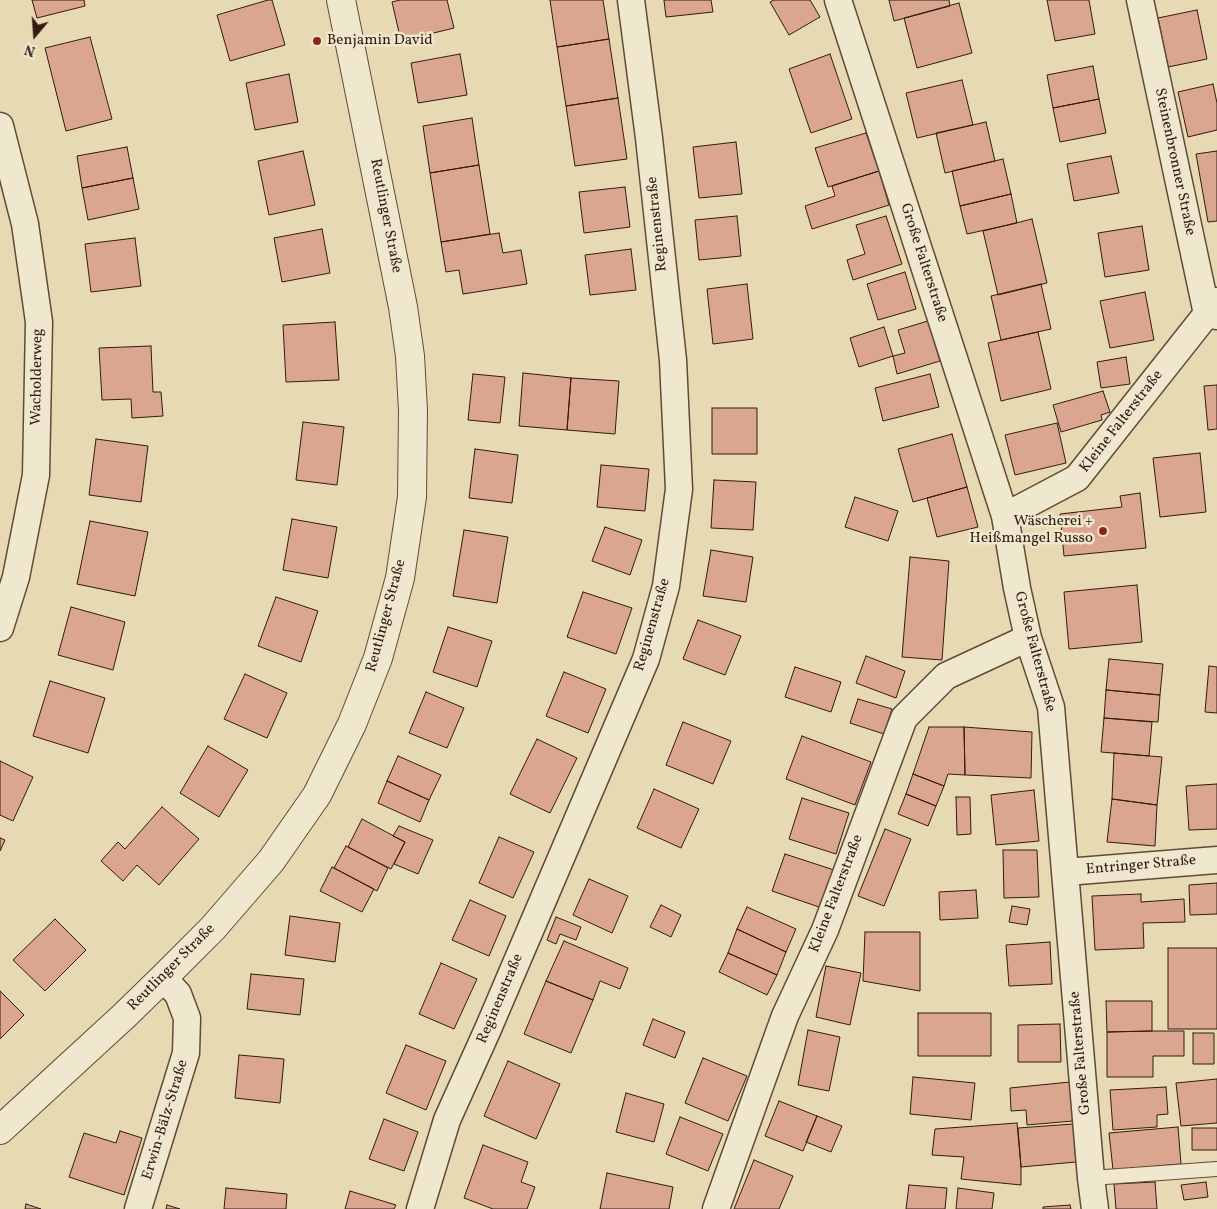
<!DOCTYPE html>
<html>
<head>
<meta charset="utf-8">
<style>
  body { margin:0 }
  #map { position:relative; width:1217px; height:1209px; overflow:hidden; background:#e7dab3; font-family:Vollkorn,serif }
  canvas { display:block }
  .north { position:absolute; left:10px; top:10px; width:50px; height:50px; -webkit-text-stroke:4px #efe7ce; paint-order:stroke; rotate:198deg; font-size:14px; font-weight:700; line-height:20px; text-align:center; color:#331a0f }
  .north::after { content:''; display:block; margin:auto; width:18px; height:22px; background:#331a0f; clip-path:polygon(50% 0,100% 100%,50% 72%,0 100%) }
</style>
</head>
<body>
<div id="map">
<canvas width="1217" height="1209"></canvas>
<div class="north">N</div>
</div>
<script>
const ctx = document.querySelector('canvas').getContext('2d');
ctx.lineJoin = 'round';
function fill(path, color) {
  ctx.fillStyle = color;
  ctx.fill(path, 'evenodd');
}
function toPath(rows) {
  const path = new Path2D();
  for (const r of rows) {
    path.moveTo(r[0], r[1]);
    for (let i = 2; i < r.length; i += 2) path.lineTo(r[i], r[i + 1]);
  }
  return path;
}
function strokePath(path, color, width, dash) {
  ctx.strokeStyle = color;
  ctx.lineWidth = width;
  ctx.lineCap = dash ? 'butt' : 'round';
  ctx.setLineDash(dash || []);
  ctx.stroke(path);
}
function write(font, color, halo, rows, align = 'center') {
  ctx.font = font + ' Vollkorn,serif';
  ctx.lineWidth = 5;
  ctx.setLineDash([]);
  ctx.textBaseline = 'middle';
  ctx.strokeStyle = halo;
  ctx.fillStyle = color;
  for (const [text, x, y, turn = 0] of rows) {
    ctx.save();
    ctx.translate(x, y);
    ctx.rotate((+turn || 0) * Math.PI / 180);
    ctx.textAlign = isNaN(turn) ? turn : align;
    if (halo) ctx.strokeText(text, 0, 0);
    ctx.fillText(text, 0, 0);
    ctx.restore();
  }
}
const building = toPath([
  [32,0,84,0,85,6,37,18,32,0],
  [268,0,272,0,285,45,230,61,217,15,268,0],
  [400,0,447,0,454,28,401,41,392,2,400,0],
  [550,0,603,0,609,39,557,47,550,0],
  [664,0,711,0,713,12,666,17,664,0],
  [774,0,810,0,820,17,789,35,770,2,774,0],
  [889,0,949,0,950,6,894,21,889,0],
  [1047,0,1089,0,1095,34,1055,41,1047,0],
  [959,3,972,53,917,68,904,18,959,3],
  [1197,10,1207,59,1168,67,1158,18,1197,10],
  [90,37,112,119,66,131,45,48,90,37],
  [609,39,618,98,566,106,557,47,609,39],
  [460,54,467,95,418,103,411,63,460,54],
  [830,54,852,119,811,133,789,69,830,54],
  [1093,66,1099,99,1053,108,1047,75,1093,66],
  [289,74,298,122,255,130,246,83,289,74],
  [962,80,973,125,917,138,906,93,962,80],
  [1213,84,1217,103,1217,130,1188,137,1178,92,1213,84],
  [618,98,627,159,575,166,566,106,618,98],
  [1099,99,1106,133,1060,142,1053,108,1099,99],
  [472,118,479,165,430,173,423,126,472,118],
  [986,122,995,161,945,173,936,133,986,122],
  [866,133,879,171,828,187,815,148,866,133],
  [736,142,742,194,699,198,693,147,736,142],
  [127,147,133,178,82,188,77,156,127,147],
  [303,151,315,205,269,215,258,161,303,151],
  [1217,151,1217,221,1208,222,1196,154,1217,151],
  [1111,156,1119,193,1074,201,1067,164,1111,156],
  [1003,159,1011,194,960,206,952,171,1003,159],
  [479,165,490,234,441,242,430,173,479,165],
  [879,171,889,205,812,229,805,206,835,196,832,186,879,171],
  [133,178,139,209,88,220,82,188,133,178],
  [625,187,630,227,584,233,579,192,625,187],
  [1011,194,1017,223,967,234,960,206,1011,194],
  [737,216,741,256,699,260,695,220,737,216],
  [886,216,902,264,853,280,847,260,865,254,856,225,886,216],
  [1032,219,1047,283,998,295,983,231,1032,219],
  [1142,226,1149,270,1105,277,1098,233,1142,226],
  [322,229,330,273,282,282,274,238,322,229],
  [499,233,503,253,521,250,527,284,463,294,459,270,446,272,441,242,499,233],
  [135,238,141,286,91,292,85,244,135,238],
  [631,249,636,290,590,295,585,255,631,249],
  [905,272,916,309,878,320,867,284,905,272],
  [747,284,753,339,713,344,707,289,747,284],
  [1041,284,1051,329,1001,340,991,296,1041,284],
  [1145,292,1154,340,1110,348,1100,301,1145,292],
  [928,321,940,361,897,374,893,356,905,353,898,330,928,321],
  [335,322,339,380,286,382,283,325,335,322],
  [884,327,893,356,859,367,850,338,884,327],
  [1038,332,1051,389,1001,401,988,343,1038,332],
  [151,346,153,392,161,392,163,416,132,418,131,399,102,400,99,348,151,346],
  [1126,357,1130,384,1101,388,1097,362,1126,357],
  [523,373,571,378,567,430,519,426,523,373],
  [473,374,505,377,500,423,468,420,473,374],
  [930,374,939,407,883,421,875,388,930,374],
  [571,378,619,381,615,434,567,430,571,378],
  [1217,385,1217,429,1208,430,1204,386,1217,385],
  [1103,391,1110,412,1101,415,1102,420,1061,432,1053,405,1103,391],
  [712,408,757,408,757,454,712,454,712,408],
  [303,422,344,427,337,485,296,480,303,422],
  [1057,423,1066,463,1015,475,1005,435,1057,423],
  [952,434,967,487,913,502,898,449,952,434],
  [96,439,148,446,141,502,89,495,96,439],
  [475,449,518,455,512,503,469,498,475,449],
  [1200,453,1206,512,1160,517,1153,458,1200,453],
  [601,465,649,469,645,511,597,507,601,465],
  [714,480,756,482,753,530,711,528,714,480],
  [967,487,978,527,937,537,927,498,967,487],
  [1140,493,1146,548,1064,556,1060,514,1122,507,1120,496,1140,493],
  [855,497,898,511,888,541,845,527,855,497],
  [292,519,337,527,328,578,283,570,292,519],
  [90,521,148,532,135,596,77,584,90,521],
  [605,527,642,540,630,575,592,561,605,527],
  [464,530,508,537,497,603,453,596,464,530],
  [711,550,753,557,746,602,703,596,711,550],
  [910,557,949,561,942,660,902,657,910,557],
  [1137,585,1142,642,1069,649,1064,592,1137,585],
  [583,592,632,608,616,654,567,637,583,592],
  [276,597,318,611,301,662,258,646,276,597],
  [71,607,125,622,113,670,58,655,71,607],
  [698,620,741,636,725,675,683,659,698,620],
  [448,627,492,641,477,687,433,672,448,627],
  [866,656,905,671,896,698,856,683,866,656],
  [1109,659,1163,664,1160,695,1106,690,1109,659],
  [1209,666,1217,667,1217,713,1205,712,1209,666],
  [795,667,841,682,831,712,785,697,795,667],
  [564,672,606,689,588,733,546,716,564,672],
  [245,674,287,693,267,738,224,719,245,674],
  [50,681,105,698,88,753,33,736,50,681],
  [1106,690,1160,695,1158,722,1104,718,1106,690],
  [426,692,464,708,447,748,409,733,426,692],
  [858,699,892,709,884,734,850,723,858,699],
  [1104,718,1152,722,1149,756,1101,752,1104,718],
  [683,722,731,741,713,784,666,765,683,722],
  [929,727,964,727,965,775,948,774,944,786,913,774,929,727],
  [964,727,1032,732,1031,778,965,775,964,727],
  [802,736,871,762,855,805,786,779,802,736],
  [537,739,577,758,550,813,510,794,537,739],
  [208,746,248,770,219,817,180,793,208,746],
  [1114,753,1162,757,1157,805,1112,799,1114,753],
  [398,756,441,775,429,800,387,781,398,756],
  [0,761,33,777,13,821,0,815,0,761],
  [913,774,944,786,936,806,906,794,913,774],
  [387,781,429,800,420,822,378,803,387,781],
  [1217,784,1217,829,1189,830,1186,786,1217,784],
  [654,789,699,809,681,848,637,828,654,789],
  [1034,790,1039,841,996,845,991,795,1034,790],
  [906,794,936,806,928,826,898,814,906,794],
  [956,797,970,797,971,834,957,835,956,797],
  [802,798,849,813,836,854,789,839,802,798],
  [1112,799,1157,805,1155,846,1107,842,1112,799],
  [162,807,199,839,159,885,137,865,123,881,101,861,118,842,125,849,162,807],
  [362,819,405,842,391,869,348,847,362,819],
  [399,826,433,840,418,874,394,864,405,842,393,836,399,826],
  [885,829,911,839,884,906,858,896,885,829],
  [499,837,534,852,513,898,479,883,499,837],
  [0,838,5,840,0,851,0,838],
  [346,846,388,868,377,891,334,868,346,846],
  [1003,850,1037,850,1039,897,1004,898,1003,850],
  [785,854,834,870,822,908,772,891,785,854],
  [332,867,374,889,362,912,320,891,332,867],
  [589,879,628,896,612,933,573,915,589,879],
  [1217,883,1217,914,1190,915,1189,885,1217,883],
  [976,890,978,918,940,920,939,892,976,890],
  [1141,894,1141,902,1184,899,1185,922,1143,923,1144,948,1095,950,1092,896,1141,894],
  [470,900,506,916,489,956,452,940,470,900],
  [661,905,681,915,671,937,650,927,661,905],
  [1012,906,1030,909,1027,925,1009,922,1012,906],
  [747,907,796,929,786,952,737,929,747,907],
  [290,916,340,923,335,962,285,955,290,916],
  [556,917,581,927,576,940,560,934,556,944,547,940,556,917],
  [55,919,86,950,45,991,13,960,55,919],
  [737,929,786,952,777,975,728,953,737,929],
  [865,932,920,932,920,991,863,981,865,932],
  [564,941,628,968,620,989,600,981,593,1000,546,981,564,941],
  [1050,942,1052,984,1009,986,1006,945,1050,942],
  [1168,948,1217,948,1217,1029,1168,1029,1168,948],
  [728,953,777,975,767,995,719,972,728,953],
  [441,963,477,979,454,1029,419,1014,441,963],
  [826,966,861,973,850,1025,816,1017,826,966],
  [251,974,304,979,300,1015,247,1009,251,974],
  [546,981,593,1000,571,1053,524,1034,546,981],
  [0,991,24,1015,0,1039,0,991],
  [1106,1001,1152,1001,1152,1031,1107,1032,1106,1001],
  [918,1013,991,1013,991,1056,918,1056,918,1013],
  [653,1019,685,1032,675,1058,643,1045,653,1019],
  [1060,1024,1061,1062,1018,1062,1018,1025,1060,1024],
  [808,1030,840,1037,829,1091,798,1085,808,1030],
  [1152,1031,1184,1031,1184,1056,1153,1056,1153,1077,1107,1077,1107,1032,1152,1031],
  [1193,1033,1214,1033,1214,1064,1193,1064,1193,1033],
  [406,1045,446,1061,426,1110,386,1093,406,1045],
  [239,1055,284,1059,280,1103,235,1098,239,1055],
  [703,1058,747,1076,728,1121,685,1103,703,1058],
  [508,1061,560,1084,536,1139,484,1116,508,1061],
  [913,1077,975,1083,971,1120,910,1114,913,1077],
  [1217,1079,1217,1123,1181,1126,1176,1083,1217,1079],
  [1070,1082,1073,1121,1027,1125,1026,1110,1011,1111,1010,1088,1070,1082],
  [1166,1087,1168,1114,1157,1115,1157,1127,1113,1130,1110,1090,1166,1087],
  [626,1093,664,1104,654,1142,616,1132,626,1093],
  [779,1101,817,1116,803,1151,765,1136,779,1101],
  [817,1116,842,1126,831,1152,806,1142,817,1116],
  [680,1117,723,1134,708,1171,666,1154,680,1117],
  [384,1119,418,1132,404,1171,369,1159,384,1119],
  [1017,1123,1021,1167,1021,1185,961,1179,964,1157,932,1155,935,1129,1017,1123],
  [1073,1124,1076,1162,1021,1167,1018,1128,1073,1124],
  [1178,1127,1181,1164,1113,1170,1109,1133,1178,1127],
  [1192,1128,1217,1128,1217,1150,1192,1150,1192,1128],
  [120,1131,142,1138,124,1195,69,1177,84,1133,116,1143,120,1131],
  [483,1145,528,1162,521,1182,535,1187,527,1209,493,1209,464,1198,483,1145],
  [754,1160,793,1176,779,1209,734,1209,754,1160],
  [607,1173,673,1187,669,1209,600,1209,607,1173],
  [1155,1182,1157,1209,1116,1209,1114,1184,1155,1182],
  [1206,1182,1208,1197,1184,1200,1181,1185,1206,1182],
  [909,1185,947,1188,945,1209,906,1209,909,1185],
  [226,1188,287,1194,286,1209,224,1209,226,1188],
  [958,1188,994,1193,992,1209,956,1209,958,1188],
  [350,1191,396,1205,394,1209,345,1209,350,1191],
  [26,1204,41,1209,25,1209,26,1204],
  [167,1205,180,1209,166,1209,167,1205],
  [1070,1205,1071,1209,1043,1209,1043,1207,1070,1205]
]);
const service = toPath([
  [1091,1178,1217,1169]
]);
const minor = toPath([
  [838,0,1005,516,1017,588,1028,638,1051,707,1091,1178,1095,1209],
  [1140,0,1207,314,1217,316],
  [0,126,25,224,39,322,36,475,16,577,0,628],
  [1005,516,1077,478,1217,301],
  [1066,872,1217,860],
  [138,1209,186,1053,187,1018,178,994,163,978],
  [420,1209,447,1120,488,1029,646,659,666,586,679,489,673,360,649,138,631,0],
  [716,1209,785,1016,825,930,904,718,946,676,1028,638]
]);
const tertiary = toPath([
  [0,1130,124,1016,163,978,213,928,271,861,317,795,352,724,378,658,400,578,412,497,413,411,410,356,403,307,341,0]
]);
const markers = [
  [317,41,5,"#8f2418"],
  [1103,531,5,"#8f2418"]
];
const poiNames = [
  ["Benjamin David",327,41],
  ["Wäscherei +",1093,522,"right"],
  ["Heißmangel Russo",1093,539,"right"]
];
const streetNames = [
  ["Steinenbronner Straße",1174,162,78],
  ["Reutlinger Straße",385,216,79],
  ["Reginenstraße",658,224,-96],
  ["Große Falterstraße",923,263,72],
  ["Wacholderweg",38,377,-89],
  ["Kleine Falterstraße",1122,422,-52],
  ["Reutlinger Straße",387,616,-75],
  ["Reginenstraße",653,625,-74],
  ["Große Falterstraße",1034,652,75],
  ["Entringer Straße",1141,866,-5],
  ["Kleine Falterstraße",837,894,-69],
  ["Reutlinger Straße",172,968,-45],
  ["Reginenstraße",501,999,-67],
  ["Große Falterstraße",1081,1053,-95],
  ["Erwin-Bälz-Straße",166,1120,-73]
];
fill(building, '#dba690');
strokePath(building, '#331a0f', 1);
strokePath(service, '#604a38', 16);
strokePath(minor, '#604a38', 29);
strokePath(tertiary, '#604a38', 30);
strokePath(service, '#efe7ce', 14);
strokePath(minor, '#efe7ce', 26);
strokePath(tertiary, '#efe7ce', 28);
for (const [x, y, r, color] of markers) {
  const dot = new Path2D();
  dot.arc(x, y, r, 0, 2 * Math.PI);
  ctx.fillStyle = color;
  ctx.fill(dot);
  strokePath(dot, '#efe7ce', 2);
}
write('15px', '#331a0f', '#efe7ce', poiNames, 'left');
write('15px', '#331a0f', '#efe7ce', streetNames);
</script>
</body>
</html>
